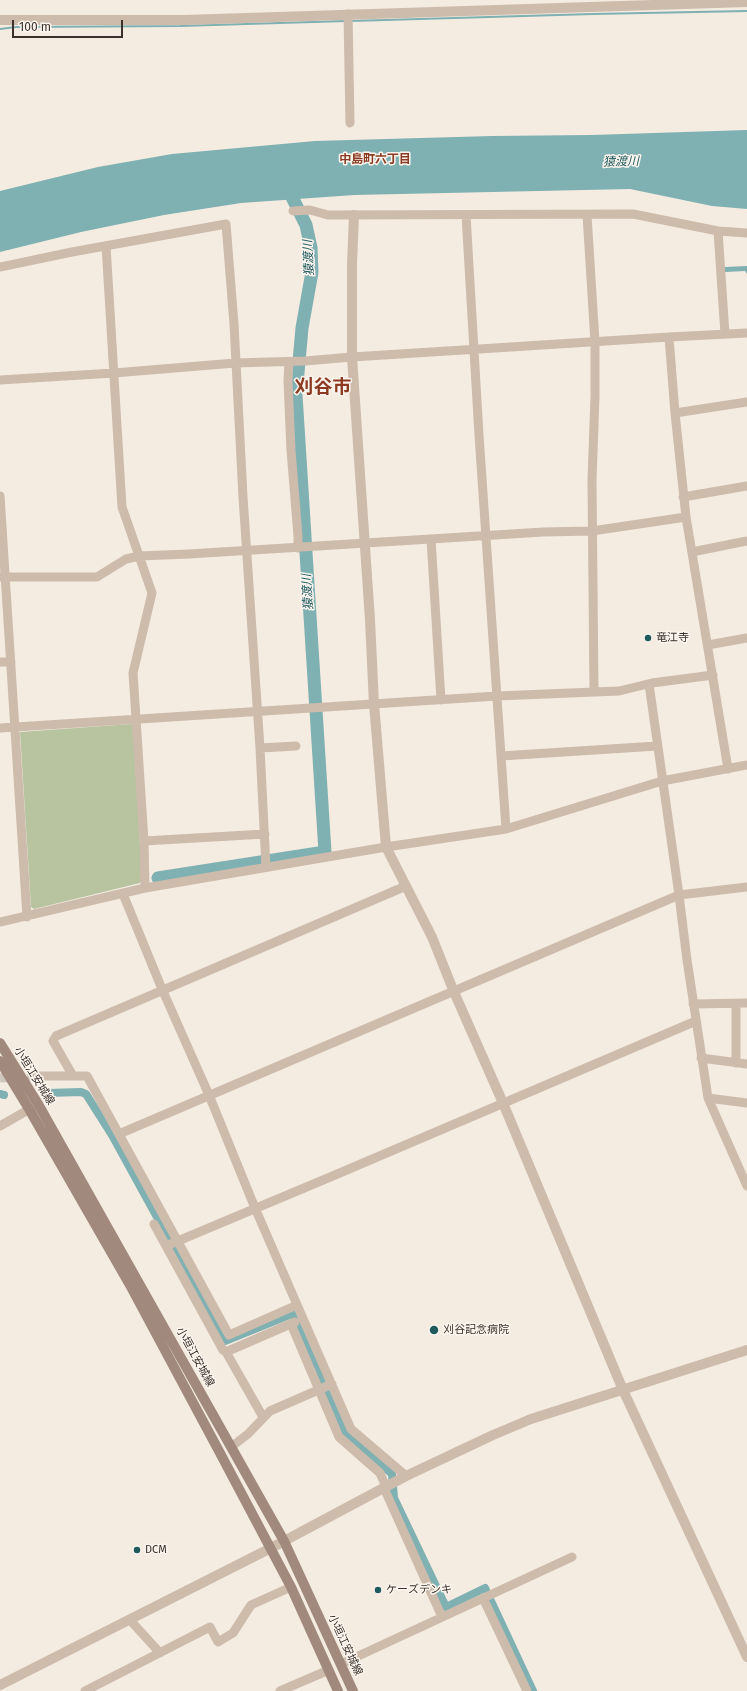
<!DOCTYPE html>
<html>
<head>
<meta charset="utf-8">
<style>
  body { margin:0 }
  #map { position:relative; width:747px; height:1691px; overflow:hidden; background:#f4ebe1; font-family:"Fira Sans",sans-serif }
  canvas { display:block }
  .scale { position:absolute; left:12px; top:20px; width:111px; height:18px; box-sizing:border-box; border:2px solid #3b302b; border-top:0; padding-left:5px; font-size:12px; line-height:14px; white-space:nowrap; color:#3b302b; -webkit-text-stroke:3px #fbf5ee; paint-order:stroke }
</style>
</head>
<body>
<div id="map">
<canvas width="747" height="1691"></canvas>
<div class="scale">100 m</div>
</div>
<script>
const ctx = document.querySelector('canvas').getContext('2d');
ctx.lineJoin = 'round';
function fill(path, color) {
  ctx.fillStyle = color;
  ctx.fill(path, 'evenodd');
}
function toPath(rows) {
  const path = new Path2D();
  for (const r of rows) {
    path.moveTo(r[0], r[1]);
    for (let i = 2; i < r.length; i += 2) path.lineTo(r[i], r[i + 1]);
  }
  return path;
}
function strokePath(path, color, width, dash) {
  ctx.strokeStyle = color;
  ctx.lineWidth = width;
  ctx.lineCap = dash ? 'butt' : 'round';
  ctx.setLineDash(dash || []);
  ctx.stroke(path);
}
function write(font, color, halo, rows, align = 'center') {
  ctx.font = font + ' "Fira Sans","Noto Sans JP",sans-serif';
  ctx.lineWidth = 3;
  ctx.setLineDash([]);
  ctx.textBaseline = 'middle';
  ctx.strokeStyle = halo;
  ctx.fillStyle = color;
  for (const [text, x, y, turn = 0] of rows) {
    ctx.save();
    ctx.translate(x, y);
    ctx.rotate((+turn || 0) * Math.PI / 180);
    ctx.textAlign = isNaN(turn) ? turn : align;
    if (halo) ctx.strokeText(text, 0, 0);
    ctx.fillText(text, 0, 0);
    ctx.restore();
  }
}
const green = toPath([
  [131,724,133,726,142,879,140,883,34,909,31,907,20,732]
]);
const water = toPath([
  [747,130,747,209,712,206,630,189,354,195,241,203,164,215,81,232,0,252,0,191,98,167,172,154,315,141,492,136,592,135],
  [747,266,747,274,745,271,725,272,725,267]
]);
const stream = toPath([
  [350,21,593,14,747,11],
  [0,29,16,27,180,26,346,21]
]);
const canal = toPath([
  [47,1093,81,1092,86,1094,112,1135,225,1341,292,1314,345,1433,392,1474,394,1498,446,1607,485,1588,486,1590],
  [0,1094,4,1095],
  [491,1601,533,1691]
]);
const river = toPath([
  [158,878,325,852,296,395,302,328,312,272,311,248,306,225,285,183]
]);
const minorTunnel = toPath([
  [0,1078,33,1076]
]);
const minor = toPath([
  [348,14,350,123],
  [293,211,310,210,328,215,633,214,718,231,747,233],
  [466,215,479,435,506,829],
  [587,215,595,342,595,396,592,480,594,692],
  [718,231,725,334],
  [106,246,122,507,152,593,133,673,144,841,145,888],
  [0,267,72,252,226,224,234,324,243,497,260,748,266,867],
  [289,362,288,381,291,450,298,536,298,548],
  [0,380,114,373,235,363,305,361,352,357,669,337],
  [675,413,747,402],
  [0,496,27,917],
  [683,497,747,486],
  [686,517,728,769],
  [431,539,441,700],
  [692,552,747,541],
  [0,577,97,577,126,559,139,556,189,554,543,532,592,531,686,517,675,413,669,337,747,333],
  [708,645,747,638],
  [0,662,11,662],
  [649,684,679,895,687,960,708,1098,747,1186],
  [0,728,497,696,619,691,652,683,713,675],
  [260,748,296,746],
  [501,756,657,746],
  [144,841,265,834],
  [123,894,162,989,209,1095,255,1208,351,1429,406,1476],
  [0,922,145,888,386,847,506,829,662,781,747,765],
  [693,1004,747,1003],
  [701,1058,747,1064],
  [736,1063,736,1004],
  [33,1076,87,1076,229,1335,297,1305],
  [73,1076,53,1041,56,1036,406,886],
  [708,1098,747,1103],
  [0,1126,35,1106],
  [119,1134,679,895,747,887],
  [154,1224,223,1350,226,1352],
  [166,1246,335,1175,696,1021],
  [291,1324,339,1437,380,1473,386,1487],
  [263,1417,226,1352,295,1322],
  [231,1447,248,1434,270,1411,332,1384],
  [384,1488,442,1617],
  [483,1598,527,1691],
  [130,1620,160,1653],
  [341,1664,572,1557],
  [85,1691,210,1627,218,1642,233,1633,251,1605,291,1587],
  [280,1691,329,1670]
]);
const tertiary = toPath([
  [0,20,184,20,747,2],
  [354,215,352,264,352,357,370,620,374,704,386,847,432,937,454,992,503,1103,623,1390,747,1657],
  [0,1685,271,1548,406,1476,493,1435,531,1419,747,1350]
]);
const secondary = toPath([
  [0,1043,38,1104,284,1541,353,1691],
  [0,1061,29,1109,130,1285,220,1453,291,1587,338,1691]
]);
const markers = [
  [648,638,4,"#1f5a5e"],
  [434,1330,5,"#1f5a5e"],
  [137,1550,4,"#1f5a5e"],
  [378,1590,4,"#1f5a5e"]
];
const poiNames = [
  ["竜江寺",656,638],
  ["刈谷記念病院",443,1330],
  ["DCM",145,1550],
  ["ケーズデンキ",386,1590]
];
const streetNames = [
  ["小垣江安城線",34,1076,58],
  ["小垣江安城線",195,1357,61],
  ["小垣江安城線",345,1645,65]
];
const neighbourhoodNames = [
  ["中島町六丁目",375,160]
];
const waterNames = [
  ["猿渡川",621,162,-1],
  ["猿渡川",309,258,-93],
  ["猿渡川",308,592,-94]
];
const townNames = [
  ["刈谷市",323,388]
];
fill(green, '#b8c4a0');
fill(water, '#7fb0b2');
strokePath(stream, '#7fb0b2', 2);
strokePath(canal, '#7fb0b2', 8);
strokePath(river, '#7fb0b2', 13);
strokePath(minorTunnel, '#cfc6bd', 9, [9, 4.5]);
strokePath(minor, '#cdbbac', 9);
strokePath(tertiary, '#cdbbac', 10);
strokePath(secondary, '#a18a7d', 10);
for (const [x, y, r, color] of markers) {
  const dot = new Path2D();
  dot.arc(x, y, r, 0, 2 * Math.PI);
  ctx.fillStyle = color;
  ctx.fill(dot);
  strokePath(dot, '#fbf5ee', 1.5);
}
write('11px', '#3b302b', '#fbf5ee', poiNames, 'left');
write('11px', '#3b302b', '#fbf5ee', streetNames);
write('bold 12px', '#8c3b22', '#fbf5ee', neighbourhoodNames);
write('italic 12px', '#1f5a5e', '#fbf5ee', waterNames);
write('bold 19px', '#8c3b22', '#fbf5ee', townNames);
</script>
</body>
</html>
